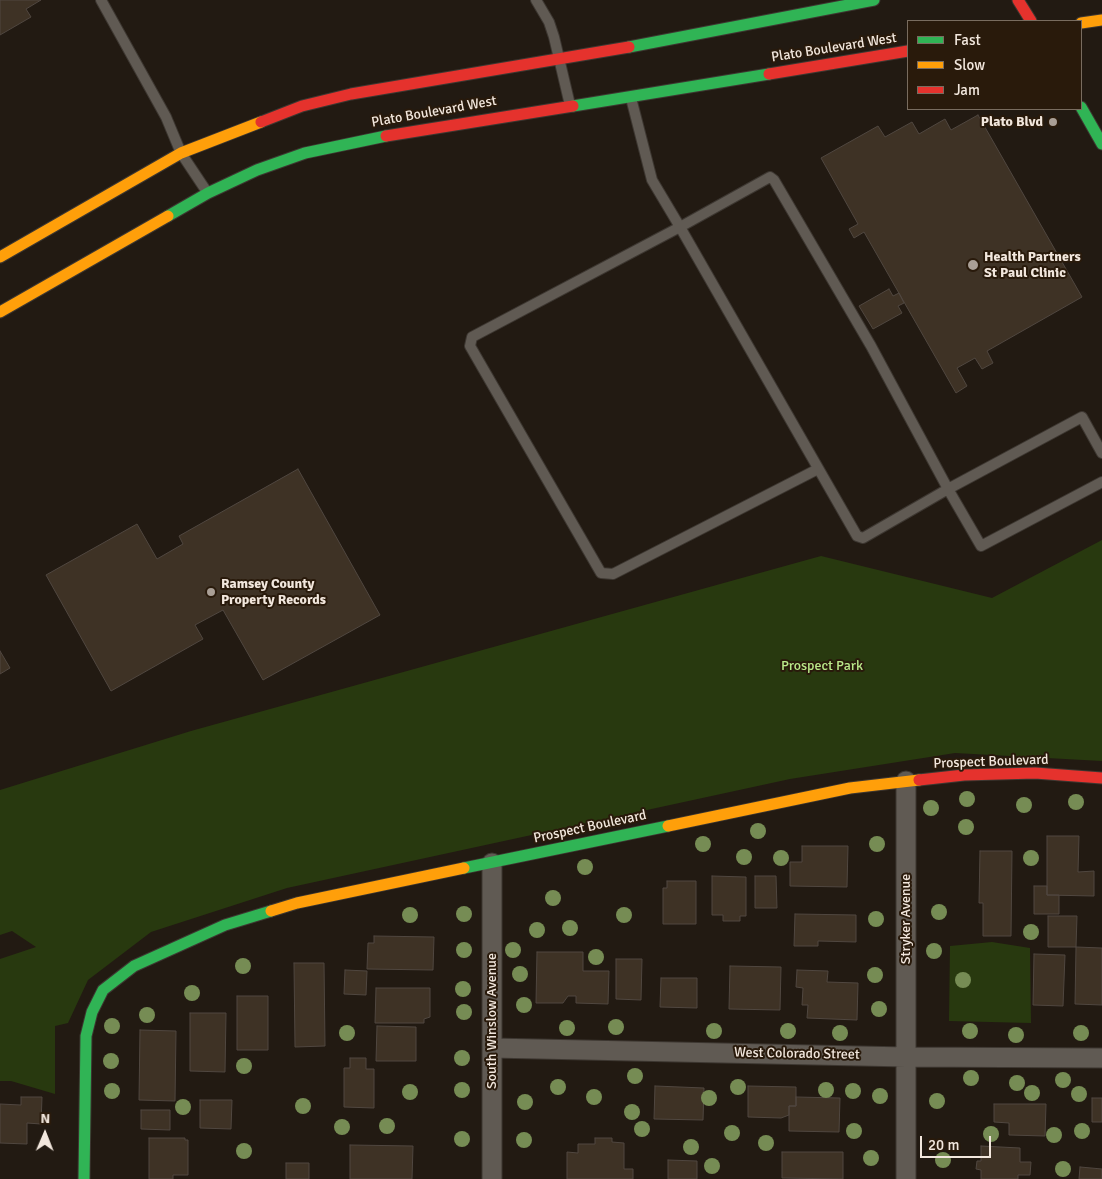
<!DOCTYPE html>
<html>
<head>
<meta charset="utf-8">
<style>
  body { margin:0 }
  #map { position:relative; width:1102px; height:1179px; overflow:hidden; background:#221a12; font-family:Signika,sans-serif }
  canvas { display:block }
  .legend { position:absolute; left:907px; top:20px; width:175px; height:90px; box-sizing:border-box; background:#291a0b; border:1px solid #796c5f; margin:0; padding:6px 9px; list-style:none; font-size:15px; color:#f2e7dd }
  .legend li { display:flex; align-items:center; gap:10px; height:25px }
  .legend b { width:25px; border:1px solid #796c5f }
  .north { position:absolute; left:20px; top:1109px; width:50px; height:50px; -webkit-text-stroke:4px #291a0b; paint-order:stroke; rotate:1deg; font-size:14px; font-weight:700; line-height:20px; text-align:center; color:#f2e7dd }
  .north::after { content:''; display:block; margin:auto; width:18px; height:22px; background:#f2e7dd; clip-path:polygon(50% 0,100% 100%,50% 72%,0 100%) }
  .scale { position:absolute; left:920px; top:1136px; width:71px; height:22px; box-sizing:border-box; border:2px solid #f2e7dd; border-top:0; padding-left:6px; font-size:15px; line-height:18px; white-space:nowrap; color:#f2e7dd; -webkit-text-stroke:4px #291a0b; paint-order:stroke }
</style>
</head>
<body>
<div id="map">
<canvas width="1102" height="1179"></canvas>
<ul class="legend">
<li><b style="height:6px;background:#30b455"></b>Fast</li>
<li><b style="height:6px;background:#ff9f0a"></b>Slow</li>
<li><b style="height:6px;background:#e5322d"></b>Jam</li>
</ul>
<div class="north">N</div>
<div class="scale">20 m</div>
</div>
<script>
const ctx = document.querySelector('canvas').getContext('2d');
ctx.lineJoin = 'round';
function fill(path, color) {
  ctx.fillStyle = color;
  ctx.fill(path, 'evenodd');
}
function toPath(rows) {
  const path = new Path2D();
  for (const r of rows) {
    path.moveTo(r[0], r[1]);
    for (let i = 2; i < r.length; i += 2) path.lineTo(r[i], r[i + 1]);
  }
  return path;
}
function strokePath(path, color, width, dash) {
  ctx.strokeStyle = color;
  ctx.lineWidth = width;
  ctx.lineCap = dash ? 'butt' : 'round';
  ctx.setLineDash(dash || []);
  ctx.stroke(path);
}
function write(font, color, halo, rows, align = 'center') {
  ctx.font = font + ' Signika,sans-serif';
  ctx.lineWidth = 4;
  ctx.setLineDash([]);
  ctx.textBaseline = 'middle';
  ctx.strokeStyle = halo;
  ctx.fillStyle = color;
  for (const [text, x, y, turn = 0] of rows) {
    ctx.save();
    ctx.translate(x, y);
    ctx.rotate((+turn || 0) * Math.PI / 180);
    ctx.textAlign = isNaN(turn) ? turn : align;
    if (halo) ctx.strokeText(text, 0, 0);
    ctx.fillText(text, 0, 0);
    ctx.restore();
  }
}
const green = toPath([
  [1102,540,1102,761,955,753,790,779,287,888,151,932,88,980,68,1023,55,1026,55,1094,11,1081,0,1081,0,959,36,947,12,931,0,935,0,790,191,731,821,556,992,598],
  [992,942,1030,948,1031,1023,949,1021,950,946]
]);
const building = toPath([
  [0,0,41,0,26,9,31,17,0,35,0,0],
  [978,115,1082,297,987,351,993,363,982,369,975,358,957,368,967,386,956,393,864,232,854,238,849,229,858,224,821,158,878,126,885,137,912,122,919,134,945,119,951,130,978,115],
  [889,289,893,296,899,293,904,303,898,306,902,313,873,329,859,306,889,289],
  [298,469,380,615,263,680,223,610,195,625,203,639,111,691,46,575,137,524,157,559,183,544,179,536,298,469],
  [0,651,10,668,0,674,0,651],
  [1047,836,1079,836,1078,872,1094,871,1094,896,1047,895,1047,836],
  [802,846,848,846,847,887,790,886,790,862,802,862,802,846],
  [980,851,1012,851,1011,936,983,936,983,903,979,903,980,851],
  [712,876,746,877,746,916,740,916,740,921,723,921,723,915,712,915,712,876],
  [755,876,776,876,777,908,755,908,755,876],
  [667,881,696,881,696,924,663,924,663,888,667,888,667,881],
  [1034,886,1047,886,1047,895,1059,895,1059,914,1034,914,1034,886],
  [795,914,856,915,856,942,818,941,818,946,794,946,795,914],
  [1048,916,1077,916,1076,947,1048,947,1048,916],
  [374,936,434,937,433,970,367,969,368,943,374,943,374,936],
  [1076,947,1102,948,1102,1005,1075,1004,1076,947],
  [537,952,583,952,583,971,609,971,608,1004,576,1003,576,996,568,996,563,1003,536,1003,537,952],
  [1034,954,1065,955,1063,1006,1033,1005,1034,954],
  [616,959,642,959,641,1000,616,999,616,959],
  [294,963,324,963,325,1046,295,1047,294,963],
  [730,966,781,967,780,1010,729,1009,730,966],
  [345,970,367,971,366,995,344,994,345,970],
  [797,970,828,971,827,982,858,983,857,1020,807,1018,808,1005,802,1005,803,988,796,987,797,970],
  [661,978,697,978,697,1008,660,1007,661,978],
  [376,988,430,988,430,1017,424,1019,424,1023,375,1023,376,988],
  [237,996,268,996,268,1050,237,1050,237,996],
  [190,1013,226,1013,225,1072,190,1071,190,1013],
  [377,1026,416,1027,416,1061,376,1061,377,1026],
  [140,1030,176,1031,175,1101,139,1100,140,1030],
  [350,1058,366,1058,366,1069,374,1069,374,1108,344,1107,344,1068,350,1068,350,1058],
  [655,1086,704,1088,703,1120,654,1119,655,1086],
  [748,1086,796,1087,796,1106,789,1106,789,1115,781,1118,748,1117,748,1086],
  [21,1097,42,1097,41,1124,27,1123,27,1144,0,1143,0,1104,21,1105,21,1097],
  [796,1097,840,1098,839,1132,789,1131,789,1106,796,1106,796,1097],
  [1092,1098,1102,1098,1102,1122,1092,1122,1092,1098],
  [200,1100,232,1100,231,1129,200,1128,200,1100],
  [994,1104,1046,1104,1045,1136,1009,1135,1009,1123,994,1122,994,1104],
  [141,1110,170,1110,170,1130,141,1129,141,1110],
  [149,1138,185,1138,185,1140,188,1140,188,1175,173,1175,173,1179,149,1179,149,1138],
  [595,1138,612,1138,612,1142,624,1143,624,1169,633,1169,633,1179,567,1179,567,1152,578,1153,578,1144,595,1144,595,1138],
  [350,1145,413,1146,412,1179,350,1179,350,1145],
  [981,1146,1020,1148,1020,1162,1031,1162,1030,1175,1018,1175,1018,1179,981,1179,981,1170,976,1169,977,1161,981,1161,981,1146],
  [782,1152,843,1152,843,1179,782,1178,782,1152],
  [668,1160,697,1161,697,1179,668,1179,668,1160],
  [286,1163,309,1163,309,1179,286,1179,286,1163],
  [1080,1167,1102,1169,1102,1179,1079,1179,1080,1167]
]);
const lane = toPath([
  [101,0,166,117,181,153,207,192],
  [536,0,549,22,554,37,570,105],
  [631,98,652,180,680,227,857,536,863,538,948,489,871,346,774,180,770,177,680,227,472,337,470,346,601,573,613,574,818,469],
  [1102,453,1082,417,948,489,981,546,1102,482]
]);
const street = toPath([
  [492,1048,906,1057,1102,1058],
  [492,1179,492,863],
  [906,1179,906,781]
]);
const fast = toPath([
  [629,47,874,0],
  [573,106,769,74],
  [1081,107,1102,144],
  [168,216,208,193,257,170,305,153,386,136],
  [464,868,668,826],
  [84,1179,86,1036,92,1012,103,990,134,966,225,925,271,911]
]);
const slow = toPath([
  [1081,23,1102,20],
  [0,257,181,153,261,122],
  [0,312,168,216],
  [668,826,850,788,919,780],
  [271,911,297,903,464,868]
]);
const jam = toPath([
  [1018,0,1031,21],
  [769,74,908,51],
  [261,122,302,106,351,94,629,47],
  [386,136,573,106],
  [919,780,964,775,1035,773,1102,778]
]);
const trees = [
  [967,799],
  [1076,802],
  [1024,805],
  [931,808],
  [966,827],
  [758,831],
  [703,844],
  [877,844],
  [744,857],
  [781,858],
  [1031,858],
  [585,867],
  [553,898],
  [939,912],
  [464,914],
  [410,915],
  [624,915],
  [876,919],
  [570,928],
  [537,930],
  [1031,932],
  [464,950],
  [513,950],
  [934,951],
  [596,957],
  [243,966],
  [520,974],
  [875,975],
  [963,980],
  [463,989],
  [192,993],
  [524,1005],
  [879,1009],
  [464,1012],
  [147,1015],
  [112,1026],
  [616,1027],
  [567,1028],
  [714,1031],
  [788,1031],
  [970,1031],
  [347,1033],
  [840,1033],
  [1081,1033],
  [1016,1035],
  [462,1058],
  [111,1061],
  [244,1066],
  [635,1076],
  [971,1078],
  [1063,1080],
  [1017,1083],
  [558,1087],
  [738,1087],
  [462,1090],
  [826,1090],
  [112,1091],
  [853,1091],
  [410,1092],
  [1032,1093],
  [1079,1094],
  [880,1096],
  [594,1097],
  [709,1098],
  [937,1101],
  [525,1102],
  [303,1106],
  [183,1107],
  [632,1112],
  [387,1126],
  [342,1127],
  [642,1129],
  [854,1131],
  [1082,1131],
  [732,1133],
  [991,1134],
  [1054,1135],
  [462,1139],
  [524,1140],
  [766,1143],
  [691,1147],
  [244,1151],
  [871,1158],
  [943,1160],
  [712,1166],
  [1063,1169]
];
const markers = [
  [1053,122,5,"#a99f96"],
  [973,265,6,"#a99f96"],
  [211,592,5,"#a99f96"]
];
const streetNames = [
  ["Plato Boulevard West",834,48,-9],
  ["Plato Boulevard West",434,112,-10],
  ["Prospect Boulevard",991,762,-2],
  ["Prospect Boulevard",590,827,-12],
  ["Stryker Avenue",906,919,-90],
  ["South Winslow Avenue",492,1021,-90],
  ["West Colorado Street",797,1054,1]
];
const poiNames = [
  ["Plato Blvd",1043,122,"right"],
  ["Health Partners",984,257],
  ["St Paul Clinic",984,273],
  ["Ramsey County",221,584],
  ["Property Records",221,600]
];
const parkNames = [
  ["Prospect Park",822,666]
];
fill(green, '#28390f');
fill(building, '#3e3225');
strokePath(building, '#504740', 1);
strokePath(lane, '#3d3731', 12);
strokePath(street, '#3d3731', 21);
strokePath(fast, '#3d3731', 13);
strokePath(slow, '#3d3731', 13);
strokePath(jam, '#3d3731', 13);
strokePath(lane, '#605a53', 10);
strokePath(street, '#605a53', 19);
strokePath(fast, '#30b455', 11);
strokePath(slow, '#ff9f0a', 11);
strokePath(jam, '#e5322d', 11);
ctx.fillStyle = '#768c54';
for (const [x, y] of trees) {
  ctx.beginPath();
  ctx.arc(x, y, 8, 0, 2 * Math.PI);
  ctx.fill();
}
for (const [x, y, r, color] of markers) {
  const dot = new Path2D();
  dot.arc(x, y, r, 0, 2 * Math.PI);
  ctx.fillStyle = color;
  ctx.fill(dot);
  strokePath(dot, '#291a0b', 2);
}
write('14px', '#f2e7dd', '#291a0b', streetNames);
write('bold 14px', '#f2e7dd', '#291a0b', poiNames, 'left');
write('14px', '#bae98a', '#291a0b', parkNames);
</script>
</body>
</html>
